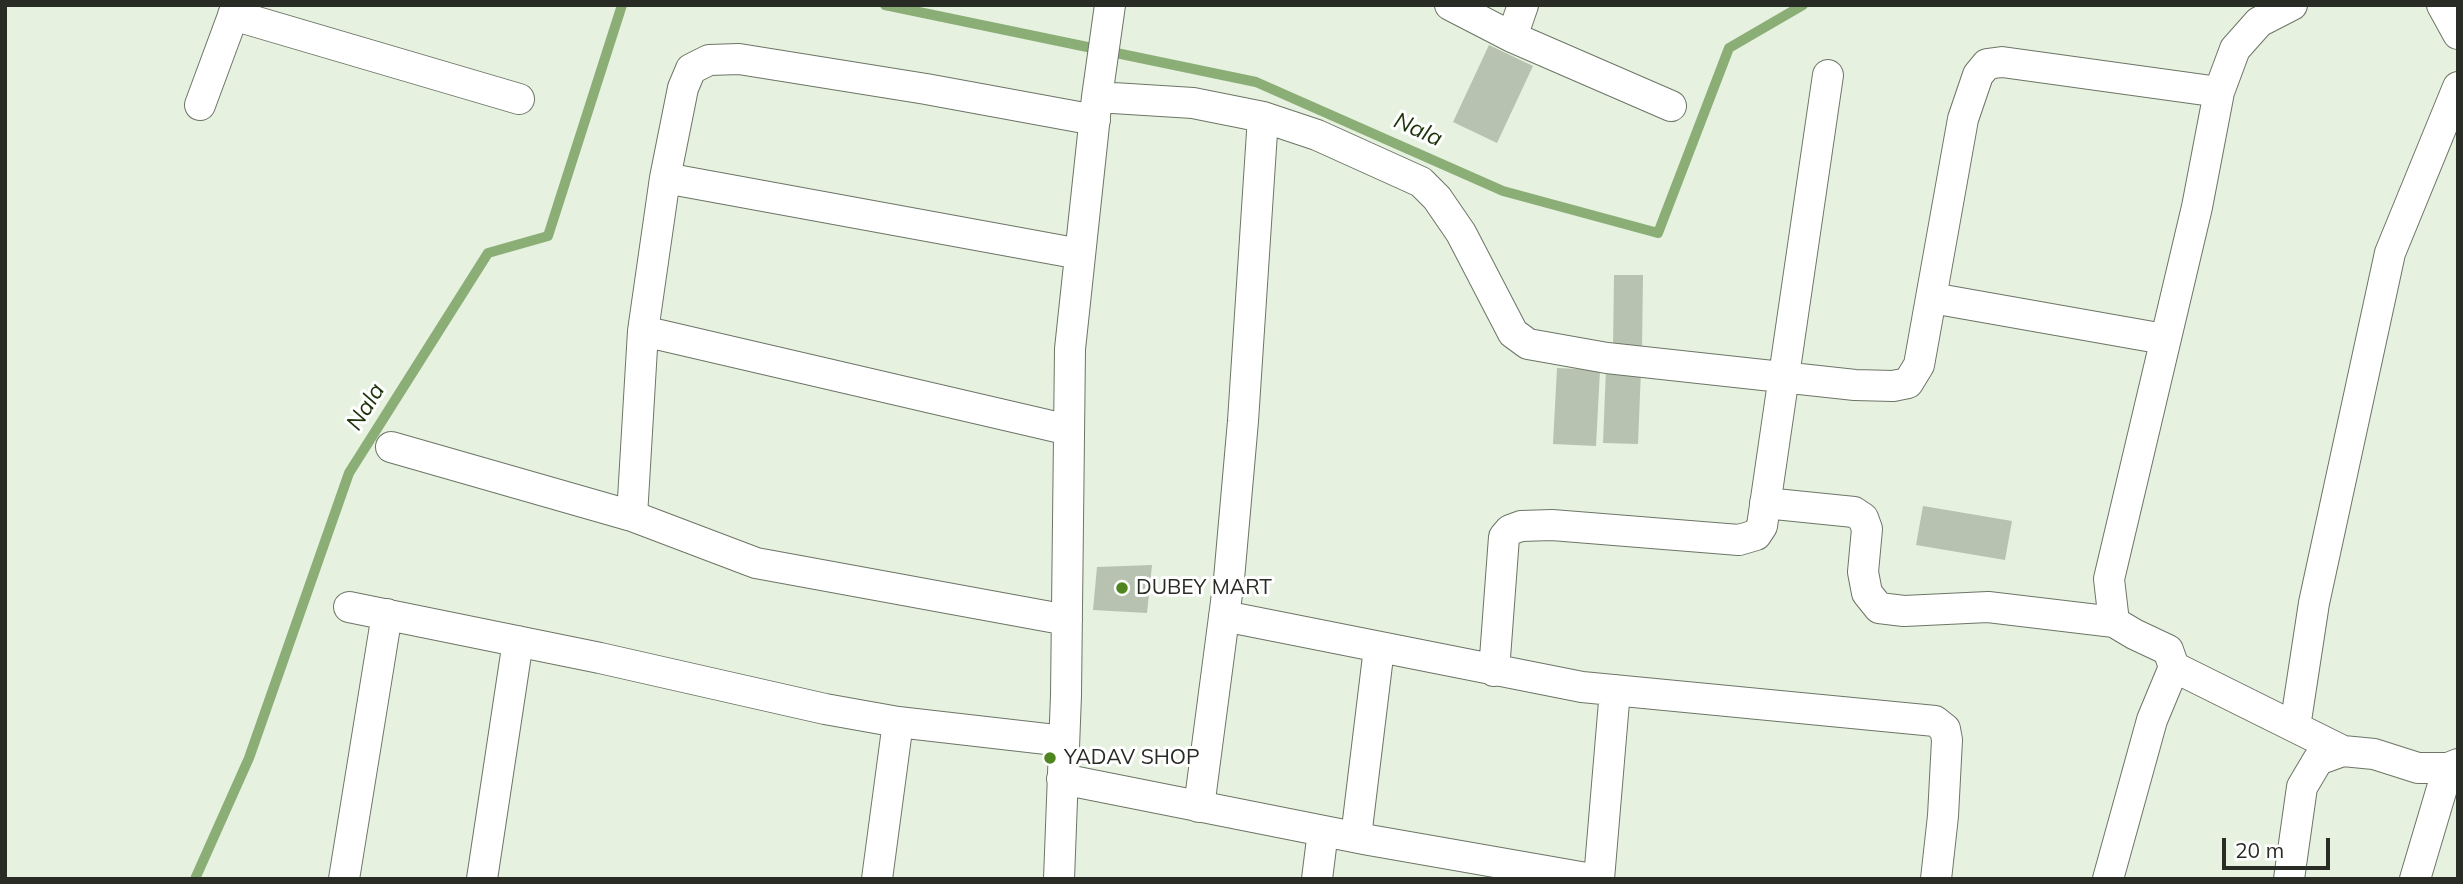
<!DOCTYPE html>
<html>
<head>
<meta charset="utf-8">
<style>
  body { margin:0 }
  #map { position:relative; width:2463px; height:884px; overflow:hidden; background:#e6f1e0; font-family:Mulish,sans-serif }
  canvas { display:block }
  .frame { position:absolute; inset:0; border:7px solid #282c25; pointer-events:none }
  .scale { position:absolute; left:2222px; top:838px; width:108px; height:32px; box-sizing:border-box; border:4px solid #282c25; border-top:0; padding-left:9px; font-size:21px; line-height:24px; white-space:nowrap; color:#282c25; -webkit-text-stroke:5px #fff; paint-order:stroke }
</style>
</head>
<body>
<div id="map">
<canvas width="2463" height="884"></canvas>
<div class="frame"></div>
<div class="scale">20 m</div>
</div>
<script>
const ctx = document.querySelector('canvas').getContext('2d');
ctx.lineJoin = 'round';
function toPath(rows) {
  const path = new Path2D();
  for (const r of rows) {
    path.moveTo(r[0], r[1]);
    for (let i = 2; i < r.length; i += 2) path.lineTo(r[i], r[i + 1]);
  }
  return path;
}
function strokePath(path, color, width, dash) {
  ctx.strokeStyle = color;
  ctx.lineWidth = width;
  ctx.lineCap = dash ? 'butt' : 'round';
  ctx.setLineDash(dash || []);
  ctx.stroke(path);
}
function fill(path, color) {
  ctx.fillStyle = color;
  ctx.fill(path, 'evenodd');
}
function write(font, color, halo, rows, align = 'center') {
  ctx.font = font + ' Mulish,sans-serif';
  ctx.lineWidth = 6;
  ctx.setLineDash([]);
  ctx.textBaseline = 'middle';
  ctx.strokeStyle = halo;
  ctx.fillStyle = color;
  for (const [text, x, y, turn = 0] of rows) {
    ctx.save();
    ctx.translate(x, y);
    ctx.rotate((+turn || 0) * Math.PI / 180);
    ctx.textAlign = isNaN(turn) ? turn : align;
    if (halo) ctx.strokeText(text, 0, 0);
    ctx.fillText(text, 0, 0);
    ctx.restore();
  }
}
const stream = toPath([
  [885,5,1256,82,1503,191,1658,233,1729,48,1803,5],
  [195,879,249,758,349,473,488,253,548,236,622,5]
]);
const building = toPath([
  [1489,45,1533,66,1497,143,1453,122],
  [1614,275,1643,275,1642,350,1613,350],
  [1557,368,1600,370,1596,446,1553,444],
  [1606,368,1641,370,1638,444,1603,443],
  [1923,506,2012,521,2005,560,1916,545],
  [1152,565,1147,613,1093,610,1097,567]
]);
const minor = toPath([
  [1450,5,1512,37,1671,106],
  [2442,5,2458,34],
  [233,15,519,99],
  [1512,37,1523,5],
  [1097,97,1193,103,1263,117,1317,135,1421,182,1437,198,1461,233,1513,333,1528,344,1607,358,1855,385,1893,386,1908,383,1919,365,1963,119,1978,75,1987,64,2002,62,2219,92],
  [200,105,237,5],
  [665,178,1080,254],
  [1932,298,2164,339],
  [643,331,1069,430],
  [391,447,632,516,756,563,1067,620],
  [1765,503,1854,512,1863,518,1867,529,1863,572,1867,593,1879,608,1904,611,1988,607,2114,622],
  [632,516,643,331,665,178,683,88,691,69,709,60,739,59,926,89,1095,120],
  [349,607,600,658,825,709,898,722,1064,741],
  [1224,616,1582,687,1935,721,1945,729,1947,740,1943,816,1936,879],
  [2174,667,2343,751,2374,754,2418,768,2448,768,2458,764],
  [1494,671,1504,537,1510,530,1521,526,1552,525,1739,540,1756,535,1762,526,1828,75],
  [2295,727,2314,603,2390,253,2458,87],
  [1062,779,1369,840,1592,879],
  [1199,807,1229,579,1243,421,1263,117],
  [1356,837,1379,648],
  [344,879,387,614],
  [482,879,518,641],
  [877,879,898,722],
  [1059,879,1066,695,1070,349,1097,97,1110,5],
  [1317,879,1323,831],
  [1599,879,1615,690],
  [2108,879,2152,720,2174,667,2168,650,2134,634,2114,622,2109,579,2197,207,2219,92,2235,49,2259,22,2292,5],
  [2289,879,2302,787,2318,760,2343,751],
  [2415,879,2448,768]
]);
const markers = [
  [1122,588,7,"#4e851f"],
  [1050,758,7,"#4e851f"]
];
const poiNames = [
  ["DUBEY MART",1136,588],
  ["YADAV SHOP",1064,758]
];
const waterNames = [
  ["Nala",1418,130,24],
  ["Nala",366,407,-58]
];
strokePath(stream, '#8bae76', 10);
fill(building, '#b7c2b1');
strokePath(minor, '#6c7566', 32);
strokePath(minor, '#fff', 30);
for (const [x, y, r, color] of markers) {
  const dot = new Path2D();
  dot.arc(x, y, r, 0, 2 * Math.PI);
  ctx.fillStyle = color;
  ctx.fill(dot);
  strokePath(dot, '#fff', 2.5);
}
write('21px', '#282c25', '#fff', poiNames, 'left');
write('italic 23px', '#1c330a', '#fff', waterNames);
</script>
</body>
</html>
